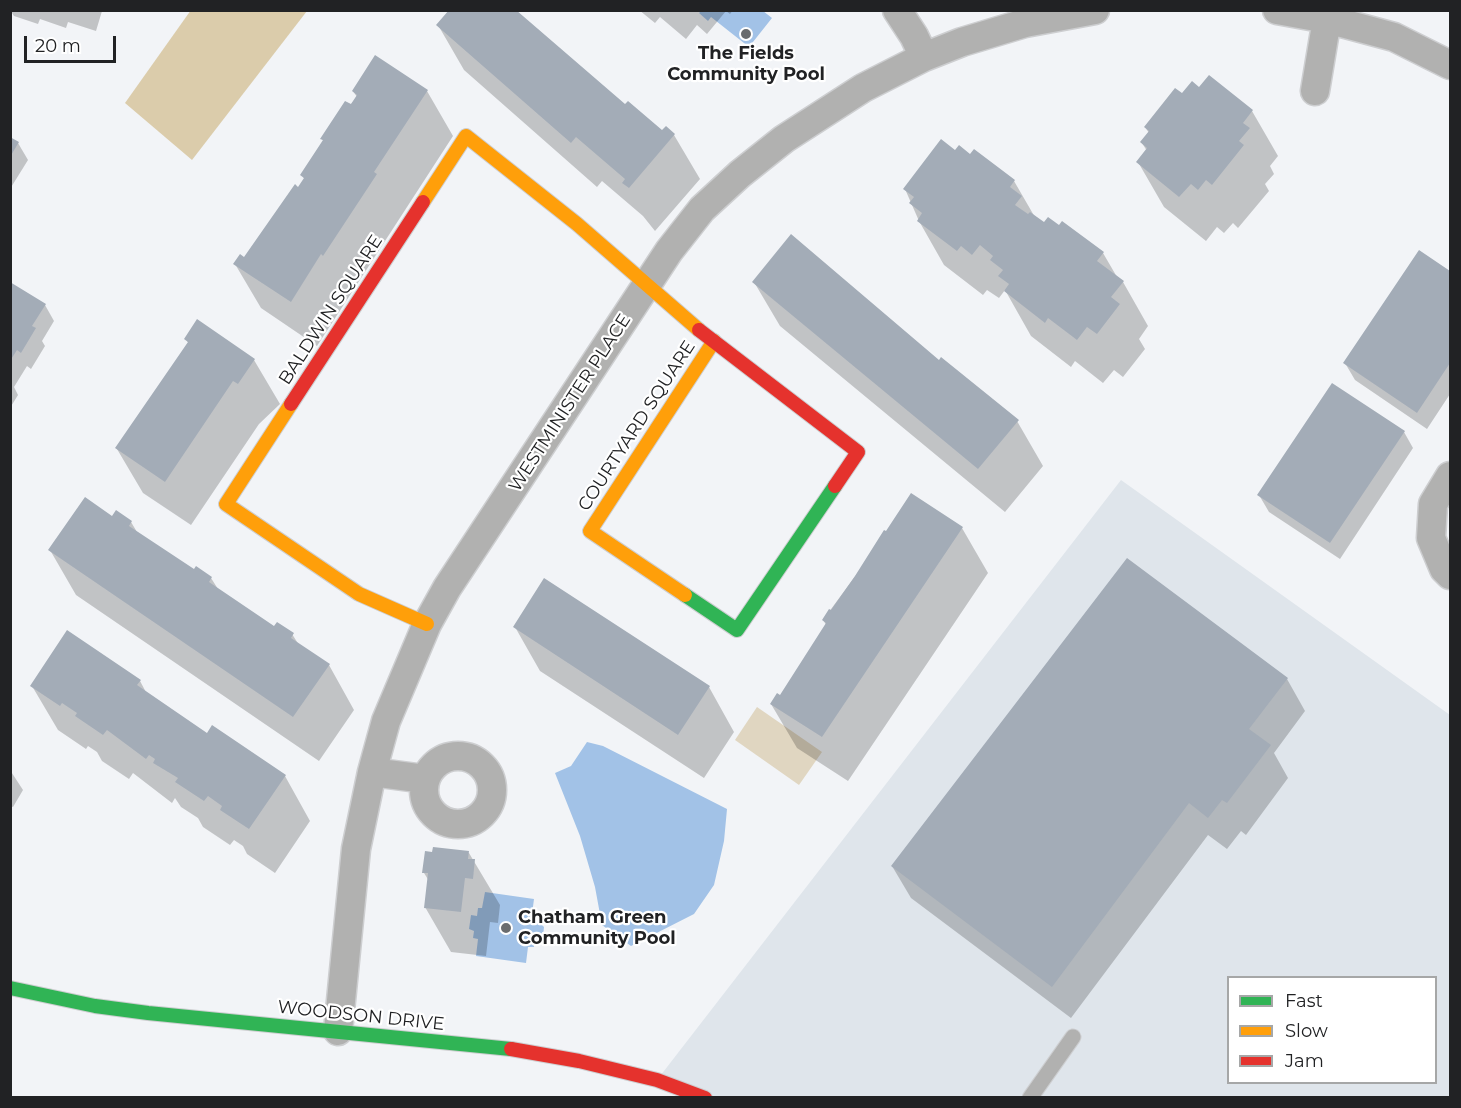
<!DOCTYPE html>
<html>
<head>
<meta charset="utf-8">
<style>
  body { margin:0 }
  #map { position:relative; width:1461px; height:1108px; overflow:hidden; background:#f2f4f7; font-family:Montserrat,sans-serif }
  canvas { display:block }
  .frame { position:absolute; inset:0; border:12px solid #212224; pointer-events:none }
  .legend { position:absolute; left:1227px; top:976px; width:210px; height:108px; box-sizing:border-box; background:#fff; border:2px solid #a6a7a7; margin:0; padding:8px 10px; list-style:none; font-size:18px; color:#212224 }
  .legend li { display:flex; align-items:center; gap:12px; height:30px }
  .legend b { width:30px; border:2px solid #a6a7a7 }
  .scale { position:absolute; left:24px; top:36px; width:92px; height:27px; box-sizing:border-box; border:3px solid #212224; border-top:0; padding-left:8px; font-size:18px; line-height:21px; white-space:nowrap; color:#212224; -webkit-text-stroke:4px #fff; paint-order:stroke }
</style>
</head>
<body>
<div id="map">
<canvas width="1461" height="1108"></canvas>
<div class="frame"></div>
<ul class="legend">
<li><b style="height:8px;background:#30b455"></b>Fast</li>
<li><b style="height:8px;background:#ff9f0a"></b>Slow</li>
<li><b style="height:8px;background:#e5322d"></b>Jam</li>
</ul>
<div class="scale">20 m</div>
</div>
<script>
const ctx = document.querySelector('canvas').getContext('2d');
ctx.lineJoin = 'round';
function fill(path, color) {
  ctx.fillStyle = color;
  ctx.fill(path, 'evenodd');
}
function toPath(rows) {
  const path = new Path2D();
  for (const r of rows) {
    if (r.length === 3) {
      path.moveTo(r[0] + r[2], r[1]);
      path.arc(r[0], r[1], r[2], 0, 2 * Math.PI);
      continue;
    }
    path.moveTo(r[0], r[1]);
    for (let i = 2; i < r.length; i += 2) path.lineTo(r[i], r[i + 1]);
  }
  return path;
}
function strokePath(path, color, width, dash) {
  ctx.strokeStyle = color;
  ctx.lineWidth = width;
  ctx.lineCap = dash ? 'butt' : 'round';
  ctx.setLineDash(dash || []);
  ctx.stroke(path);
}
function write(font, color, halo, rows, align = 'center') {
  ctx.font = font + ' Montserrat,sans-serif';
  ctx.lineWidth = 4.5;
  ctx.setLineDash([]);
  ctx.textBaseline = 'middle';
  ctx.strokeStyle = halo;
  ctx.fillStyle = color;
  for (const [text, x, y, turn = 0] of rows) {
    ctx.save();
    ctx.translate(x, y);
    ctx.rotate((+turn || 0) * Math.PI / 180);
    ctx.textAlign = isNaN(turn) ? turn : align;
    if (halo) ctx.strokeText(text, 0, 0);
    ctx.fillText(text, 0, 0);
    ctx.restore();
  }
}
const built = toPath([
  [1121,480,1450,715,1450,1097,705,1098,657,1080],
  [1228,978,1436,978,1436,1082,1228,1082]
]);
const green = toPath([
  [757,707,822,752,799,785,735,740]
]);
const forest = toPath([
  [191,10,307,11,192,160,125,103]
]);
const water = toPath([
  [702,10,763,11,772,18,749,47,711,17,708,21,699,13],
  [587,742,603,746,727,809,724,841,714,885,694,914,631,946,602,925,595,887,580,836,555,773,571,766],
  [485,892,534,899,532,914,538,915,538,921,544,927,543,937,534,941,534,947,528,947,526,963,476,956,478,939,473,938,474,931,469,929,471,915,477,916,478,908,482,908]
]);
const shadow = toPath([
  [10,10,107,10,102,11,96,31,68,22,66,28,40,19,38,24,14,16],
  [639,10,733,10,730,14,726,11,707,34,697,25,686,39,660,17,655,23],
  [438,25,625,106,663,132,674,135,700,179,655,231,643,216,602,181,597,187,464,70],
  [1209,77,1252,111,1278,156,1270,166,1274,174,1265,184,1269,191,1238,228,1233,223,1224,233,1217,227,1206,241,1164,207,1138,162,1147,151,1142,143,1149,133,1145,127,1182,96,1199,89],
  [353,91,427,91,453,136,317,346,261,308,235,264,245,259,305,180,302,175,324,142,322,139,357,97],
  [10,139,18,143,28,160,10,189],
  [975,151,1014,181,1036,219,1103,253,1117,277,1123,282,1148,326,1139,339,1145,349,1123,377,1114,370,1103,383,1075,361,1071,367,1031,336,1005,290,999,298,987,290,983,295,944,265,919,221,905,189,955,152,971,156],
  [1419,252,1450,273,1450,394,1427,429,1355,380,1345,363],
  [754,282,939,362,1017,421,1043,466,1005,512,780,326],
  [10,284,45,305,54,321,42,341,45,346,31,369,27,366,14,387,18,395,10,408],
  [186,339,254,360,280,404,259,424,191,525,143,493,117,449,189,344],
  [1404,432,1413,448,1340,559,1269,512,1259,495],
  [112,518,131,522,137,532,195,571,211,578,218,589,275,628,292,634,299,645,329,665,354,710,319,761,76,595,50,550],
  [962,528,988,573,848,781,797,748,771,704,780,697,827,626,823,620,887,533],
  [515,627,709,687,734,732,704,778,540,671],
  [1287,679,1305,711,1274,753,1288,778,1246,835,1241,831,1227,849,1208,835,1071,1018,911,898,892,866],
  [140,681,147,694,208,735,285,776,310,821,275,873,247,854,243,846,234,840,230,845,203,827,198,818,181,807,175,798,172,803,133,773,129,779,102,761,97,752,88,746,86,749,58,730,32,686],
  [10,770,23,790,13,807,10,806],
  [469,853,500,905,498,923,490,922,486,956,451,952,425,907,429,881,424,873,433,854]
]);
const building = toPath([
  [449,10,516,10,625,104,628,101,662,130,666,126,675,134,629,188,622,183,625,179,576,137,571,143,436,25],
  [375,55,428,90,374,172,377,174,323,256,321,254,291,302,233,264,240,254,244,257,295,184,298,187,304,178,300,175,323,140,320,139,345,101,351,104,357,95,352,91],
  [1209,75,1253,110,1243,123,1250,128,1239,141,1244,145,1212,185,1206,180,1198,190,1191,184,1179,197,1136,162,1147,148,1140,142,1149,131,1144,127,1175,88,1182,93,1192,81,1199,87],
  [10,137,19,142,10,157],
  [941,139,955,150,959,145,970,154,974,149,1015,180,1010,187,1022,196,1015,205,1028,214,1030,212,1044,222,1048,217,1059,225,1062,221,1104,252,1097,261,1124,281,1111,297,1120,304,1097,334,1087,327,1077,340,1048,318,1045,323,1004,291,1009,284,998,276,1003,270,990,260,993,256,980,245,972,255,961,246,957,251,917,221,922,213,909,203,914,197,903,189],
  [791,234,939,360,941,357,1019,420,978,469,752,282],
  [1419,250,1450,271,1450,363,1417,413,1343,363],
  [10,282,46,304,32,326,36,328,21,353,17,350,10,361],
  [197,319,255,359,238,384,233,381,165,482,115,448,188,342,184,339],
  [1332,383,1405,431,1330,543,1257,495],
  [911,493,963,527,822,737,770,704,777,693,780,695,826,623,822,620,829,609,831,610,855,576,884,530,886,531],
  [85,497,112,516,116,510,132,521,129,526,194,569,196,566,212,577,209,582,274,626,277,622,294,633,291,638,330,664,293,717,48,550],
  [1127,558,1288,678,1249,729,1271,745,1227,803,1222,800,1208,818,1189,803,1052,987,891,866],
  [544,578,710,686,678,735,513,627],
  [67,630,141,680,137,685,207,733,212,725,286,775,249,829,220,810,222,806,208,796,204,801,175,782,178,778,153,763,155,759,149,755,146,759,107,730,103,735,75,716,77,713,62,703,60,706,30,686],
  [433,847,469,851,468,859,475,859,473,879,465,878,461,912,424,908,428,873,422,873,425,851,432,852]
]);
const lane = toPath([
  [1030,1098,1073,1037]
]);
const street = toPath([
  [897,10,914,36,924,57],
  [1277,10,1327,19,1394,37,1450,65],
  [1315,91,1327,19],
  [1450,476,1433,504,1431,538,1444,569,1450,575],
  [458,790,34],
  [372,772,425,779],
  [338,1031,356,849,372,772,386,721,427,624,447,588,669,251,702,209,740,174,784,139,863,88,924,57,962,42,1025,23,1095,10]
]);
const fast = toPath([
  [685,595,737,630,835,486],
  [10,988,95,1006,148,1013,511,1049]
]);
const slow = toPath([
  [423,202,466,136,577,224,699,330],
  [291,404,226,504,359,594,427,624],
  [685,595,590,531,714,341]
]);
const jam = toPath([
  [699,330,858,452,835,486],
  [291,404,423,202],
  [511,1049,579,1061,657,1080,705,1098]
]);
const markers = [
  [746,34,6,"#6a6c6e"],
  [506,928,6,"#6a6c6e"]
];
const poiNames = [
  ["The Fields",746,54],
  ["Community Pool",746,75],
  ["Chatham Green",518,918,"left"],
  ["Community Pool",518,939,"left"]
];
const streetNames = [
  ["BALDWIN SQUARE",331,310,-57],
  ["WESTMINISTER PLACE",570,403,-57],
  ["COURTYARD SQUARE",637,426,-57],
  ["WOODSON DRIVE",361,1016,6]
];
fill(built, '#dfe5eb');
fill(green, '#e0d6c1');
fill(forest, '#dbccab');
fill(water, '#a2c2e7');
fill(shadow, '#0003');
fill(building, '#a3acb7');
strokePath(lane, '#cdced0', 17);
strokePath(street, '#cdced0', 31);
strokePath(fast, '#cdced0', 16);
strokePath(slow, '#cdced0', 16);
strokePath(jam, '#cdced0', 16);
strokePath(lane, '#b1b1b0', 15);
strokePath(street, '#b1b1b0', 28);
strokePath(fast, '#30b455', 14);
strokePath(slow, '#ff9f0a', 14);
strokePath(jam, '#e5322d', 14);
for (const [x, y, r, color] of markers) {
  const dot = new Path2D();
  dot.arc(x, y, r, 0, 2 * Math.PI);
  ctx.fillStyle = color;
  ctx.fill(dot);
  strokePath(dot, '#fff', 2);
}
write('bold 18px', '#212224', '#fff', poiNames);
write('18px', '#212224', '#fff', streetNames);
</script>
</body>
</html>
